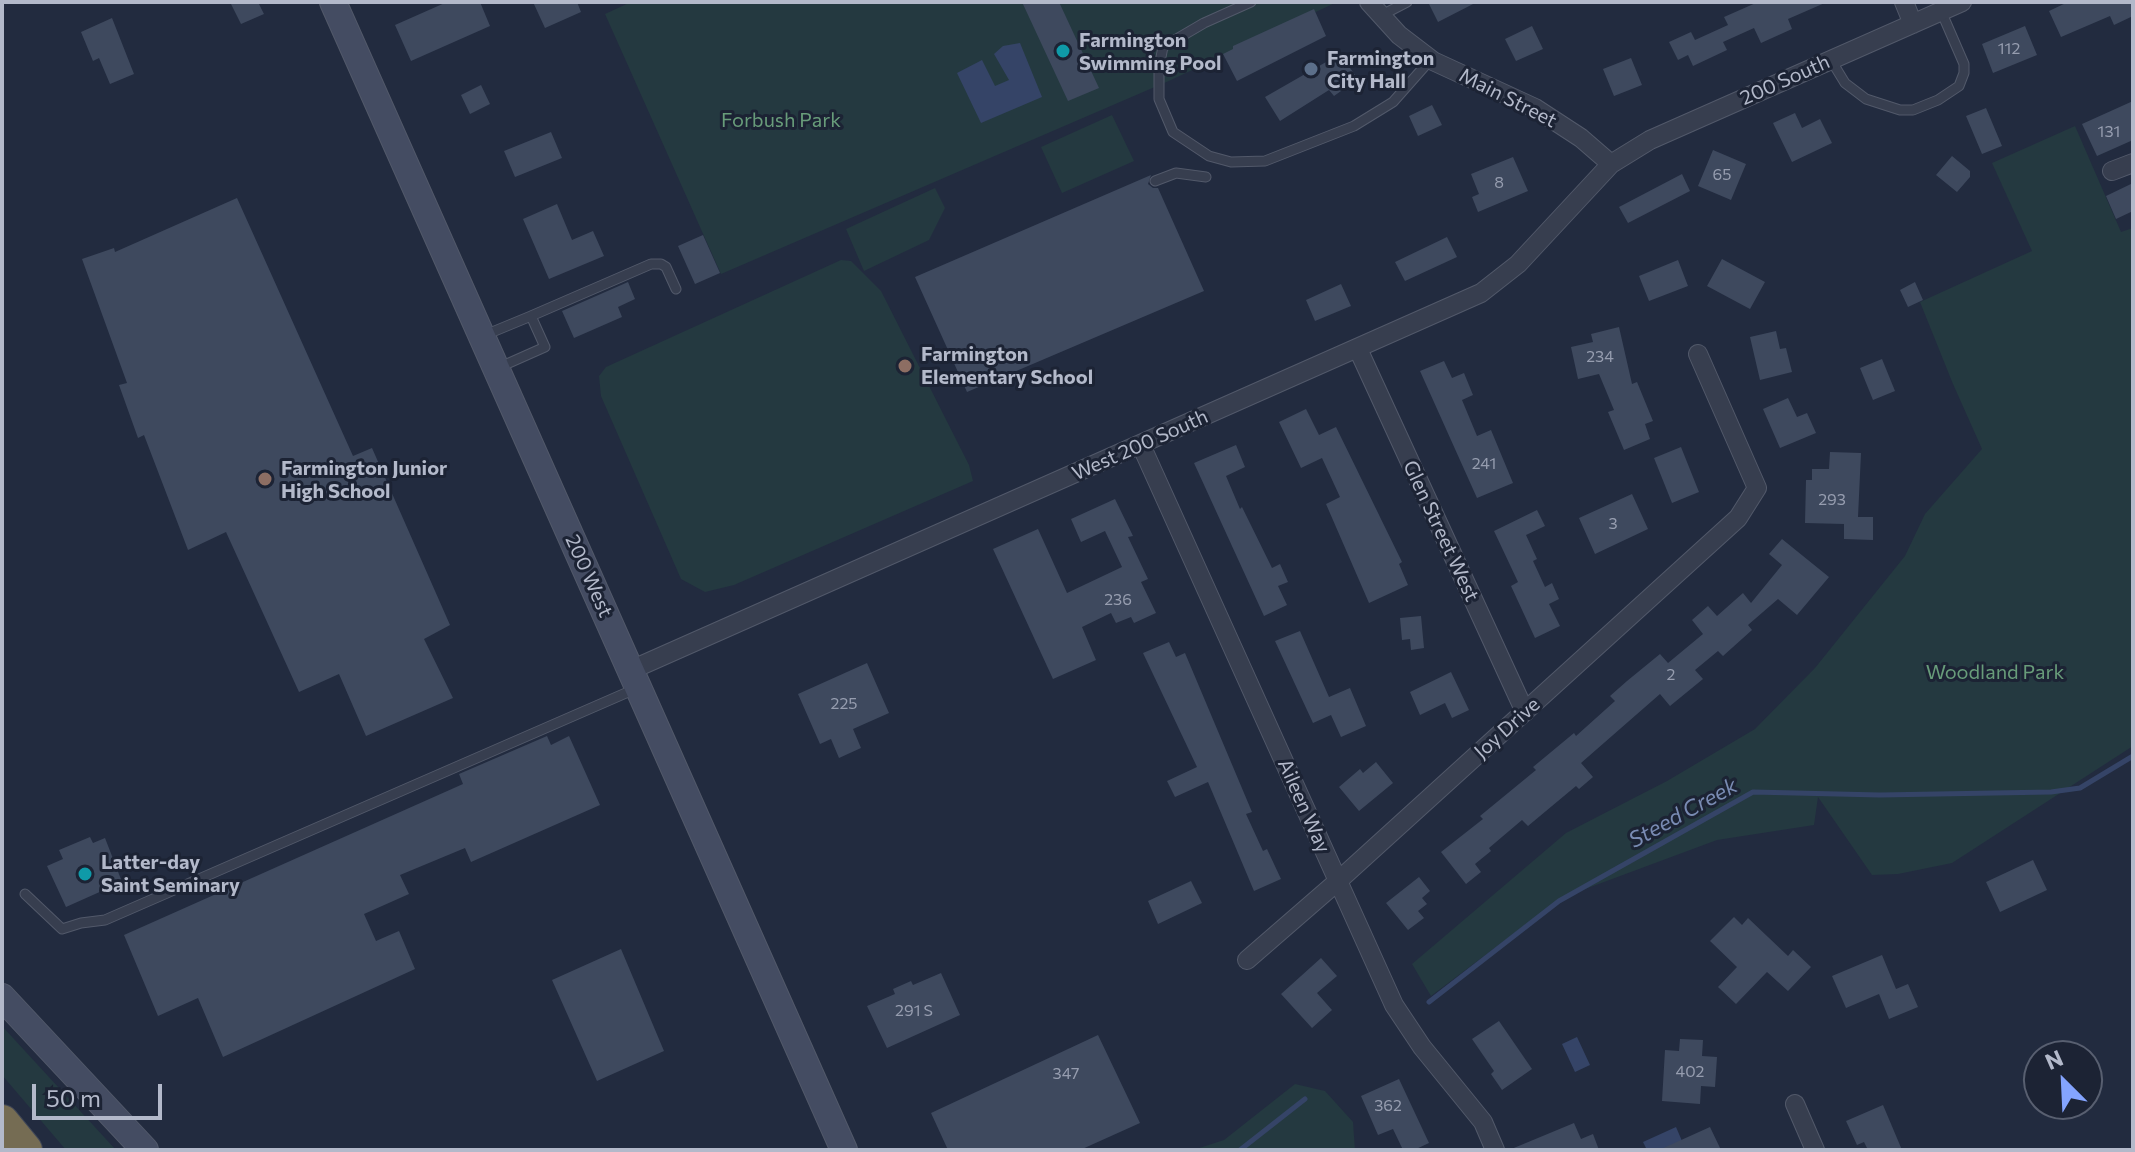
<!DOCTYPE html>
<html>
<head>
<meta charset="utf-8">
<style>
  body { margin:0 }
  #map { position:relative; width:2135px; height:1152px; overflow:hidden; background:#222b3f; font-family:Commissioner,sans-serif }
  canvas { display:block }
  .frame { position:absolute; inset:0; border:4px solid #b3b9ca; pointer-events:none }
  .north { position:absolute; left:2023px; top:1040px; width:80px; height:80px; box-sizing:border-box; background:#1c2334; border:2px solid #585f70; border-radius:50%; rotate:336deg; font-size:22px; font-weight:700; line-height:32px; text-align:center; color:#b3b9ca }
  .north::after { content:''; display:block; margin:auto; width:28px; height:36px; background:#84a4fe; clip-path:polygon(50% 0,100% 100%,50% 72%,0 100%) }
  .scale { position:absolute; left:32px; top:1084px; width:130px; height:36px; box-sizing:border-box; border:4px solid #b3b9ca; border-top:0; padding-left:10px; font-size:24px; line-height:28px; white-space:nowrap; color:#b3b9ca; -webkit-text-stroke:6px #1c2334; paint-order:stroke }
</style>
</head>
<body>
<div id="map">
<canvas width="2135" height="1152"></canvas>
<div class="frame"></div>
<div class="north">N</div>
<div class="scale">50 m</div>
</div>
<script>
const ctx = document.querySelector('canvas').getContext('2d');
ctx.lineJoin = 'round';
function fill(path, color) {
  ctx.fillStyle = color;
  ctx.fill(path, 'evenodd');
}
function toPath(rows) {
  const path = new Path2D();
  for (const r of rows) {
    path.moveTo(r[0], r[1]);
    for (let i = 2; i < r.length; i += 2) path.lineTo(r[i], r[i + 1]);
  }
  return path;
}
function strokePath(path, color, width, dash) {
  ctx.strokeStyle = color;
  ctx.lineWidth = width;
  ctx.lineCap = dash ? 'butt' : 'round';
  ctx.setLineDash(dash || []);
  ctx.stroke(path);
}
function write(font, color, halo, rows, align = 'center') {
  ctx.font = font + ' Commissioner,sans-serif';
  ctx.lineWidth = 6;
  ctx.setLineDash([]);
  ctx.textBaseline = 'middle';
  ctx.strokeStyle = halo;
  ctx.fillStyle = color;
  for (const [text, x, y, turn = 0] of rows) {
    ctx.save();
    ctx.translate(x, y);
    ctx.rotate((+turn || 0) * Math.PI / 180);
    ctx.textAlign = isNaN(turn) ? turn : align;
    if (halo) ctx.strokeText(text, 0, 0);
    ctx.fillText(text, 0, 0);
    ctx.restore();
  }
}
const green = toPath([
  [631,2,1337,2,1171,80,721,274,605,14],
  [1112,115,1134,161,1062,193,1041,147],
  [2075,126,2121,232,2133,228,2133,746,1952,863,1898,874,1872,875,1818,797,1814,825,1717,840,1561,898,1431,996,1412,964,1566,833,1667,781,1755,729,1815,668,1905,556,1925,514,1982,449,1953,384,1920,302,2032,251,1992,163],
  [935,188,945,208,929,240,864,271,846,229],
  [841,260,851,261,881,291,969,465,973,481,734,585,705,592,681,579,601,396,599,376,606,367],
  [2,1026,116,1150,66,1150,2,1075],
  [1295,1084,1325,1091,1353,1122,1355,1150,1193,1150,1224,1140]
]);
const water = toPath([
  [1020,43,1042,97,981,123,957,73,982,60,995,86,1009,80,994,54,1003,46],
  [1577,1037,1590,1065,1575,1072,1562,1044],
  [1676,1127,1682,1141,1662,1150,1647,1150,1643,1142]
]);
const stream = toPath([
  [1429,1002,1559,901,1753,792,1880,795,2051,792,2080,788,2133,756],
  [1240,1150,1305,1099]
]);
const building = toPath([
  [230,2,258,2,264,14,241,24],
  [447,2,480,2,490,26,411,61,395,25],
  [533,2,577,2,581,12,545,28],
  [1022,2,1059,2,1099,88,1068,101],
  [1428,2,1477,2,1438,22],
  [1758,2,1827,2,1788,19,1792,29,1761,43,1754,28,1723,42,1727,50,1693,66,1688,55,1678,60,1669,42,1691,32,1695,40,1728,25,1724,17],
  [2068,2,2133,2,2133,16,2114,25,2110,16,2061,37,2049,11],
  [1314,9,1326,36,1237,81,1223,54,1233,49,1233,46],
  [112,18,134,74,110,84,99,58,93,61,81,32],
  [1532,26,1543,49,1516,61,1505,39],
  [2025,26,2037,55,1993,73,1982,44],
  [1340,54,1358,79,1334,96,1329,90,1280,121,1265,97],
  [1631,58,1642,85,1614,96,1603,69],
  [481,85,490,104,470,114,461,95],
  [2133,101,2133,140,2097,156,2082,124],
  [1432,105,1442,125,1418,136,1409,116],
  [1986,108,2002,146,1982,154,1966,116],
  [1795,113,1802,128,1820,119,1832,143,1792,162,1773,123],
  [551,132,562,158,515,177,504,151],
  [1713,150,1746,164,1731,200,1698,186],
  [1952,156,1970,171,1970,177,1957,192,1936,175],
  [1513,157,1528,191,1478,212,1472,197,1479,194,1471,174],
  [1682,174,1690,191,1628,223,1619,207],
  [1151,175,1148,184,1153,188,1158,188,1204,291,967,392,915,277],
  [2133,183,2133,211,2116,219,2106,196],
  [237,198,353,456,372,448,450,625,424,639,453,698,366,736,339,674,299,692,226,532,188,550,144,435,138,438,119,385,127,383,82,259,114,248,115,252],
  [557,204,572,240,593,231,604,256,549,279,523,219],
  [703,235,720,273,695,284,678,246],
  [1447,237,1457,257,1405,281,1395,262],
  [1722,259,1765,282,1750,309,1707,286],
  [1678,260,1688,286,1649,301,1639,276],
  [628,282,635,299,618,307,622,317,574,338,562,311],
  [1915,282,1923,300,1908,307,1900,290],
  [1341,284,1351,306,1315,321,1306,300],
  [1619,327,1632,384,1637,382,1653,421,1645,424,1650,439,1624,450,1608,412,1614,410,1599,374,1578,379,1571,347,1593,342,1591,334],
  [1776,331,1780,349,1786,348,1792,372,1760,380,1750,337],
  [1882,359,1895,391,1873,400,1860,368],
  [1444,361,1452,378,1464,373,1473,395,1462,400,1477,436,1491,430,1513,483,1477,498,1420,371],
  [1788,398,1797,417,1807,413,1816,433,1780,448,1763,409],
  [1306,409,1319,435,1336,427,1402,562,1399,564,1408,585,1369,603,1326,504,1340,497,1322,458,1301,468,1279,422],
  [1236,445,1245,467,1226,476,1240,509,1242,507,1272,568,1280,564,1288,582,1278,586,1287,605,1264,616,1194,463],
  [1681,447,1699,492,1672,503,1654,458],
  [1830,452,1861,453,1858,517,1873,517,1873,540,1844,539,1844,524,1805,523,1806,480,1812,480,1812,469,1829,469],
  [1632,494,1648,529,1595,554,1579,518],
  [1115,499,1133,536,1128,537,1148,579,1141,582,1156,613,1134,623,1131,617,1116,623,1111,613,1082,627,1096,660,1053,679,993,549,1038,529,1067,593,1122,567,1105,531,1081,542,1071,519],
  [1537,510,1545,526,1526,535,1537,559,1533,561,1545,587,1552,583,1559,599,1549,604,1560,626,1535,638,1511,586,1518,582,1494,531],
  [1782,539,1829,577,1797,615,1778,599,1748,625,1752,630,1723,656,1718,651,1695,670,1703,679,1670,706,1660,694,1581,763,1593,777,1579,789,1576,786,1528,826,1522,820,1489,848,1491,851,1475,864,1481,872,1466,884,1441,852,1483,819,1480,816,1536,770,1533,767,1574,733,1576,736,1615,701,1610,696,1627,681,1660,654,1668,663,1703,634,1692,620,1708,606,1717,616,1743,593,1751,603,1782,565,1769,554],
  [1421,616,1424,648,1411,650,1410,639,1402,640,1400,618],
  [1300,631,1329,697,1350,688,1366,726,1341,737,1331,715,1313,723,1275,641],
  [1169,642,1176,657,1185,653,1252,812,1246,814,1263,851,1267,849,1281,879,1254,891,1208,782,1175,797,1167,781,1197,767,1143,653],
  [867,663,889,713,853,729,861,748,839,758,831,739,820,744,798,694],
  [1451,672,1469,710,1452,718,1445,703,1420,715,1410,692],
  [547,736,551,745,569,736,600,805,471,862,465,848,400,875,409,894,364,914,376,941,399,931,415,969,223,1057,198,998,158,1016,124,935,463,784,459,774],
  [1376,762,1393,783,1359,811,1339,787,1360,769,1363,773],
  [90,837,93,843,105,838,122,882,66,907,47,866,63,859,59,850],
  [2033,860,2047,890,2000,912,1986,882],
  [1419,877,1430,891,1422,898,1427,904,1418,911,1424,918,1408,930,1386,903],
  [1191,881,1202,903,1158,924,1148,901],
  [1734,917,1742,925,1748,918,1788,956,1793,950,1811,967,1788,991,1767,972,1736,1004,1718,987,1737,967,1710,941],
  [621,949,664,1051,597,1081,552,980],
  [1882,955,1896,989,1908,984,1918,1007,1889,1019,1879,994,1846,1008,1832,976],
  [1321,958,1337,976,1317,993,1332,1010,1312,1028,1281,994],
  [941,973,960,1015,887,1048,867,1006,895,994,893,989,911,981,913,985],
  [1499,1021,1532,1069,1502,1090,1491,1074,1494,1071,1472,1039],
  [1098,1035,1140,1123,1080,1150,948,1150,931,1113],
  [1680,1039,1703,1040,1702,1056,1717,1057,1715,1087,1701,1086,1700,1104,1662,1101,1665,1050,1679,1051],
  [1399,1079,1429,1143,1414,1150,1403,1150,1393,1129,1378,1135,1361,1096],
  [1883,1105,1902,1150,1868,1150,1864,1142,1857,1145,1846,1121],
  [1574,1123,1581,1139,1593,1134,1599,1150,1509,1150],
  [1710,1127,1721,1150,1659,1150]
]);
const lane = toPath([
  [1251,2,1204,23,1163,47,1159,67,1159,99,1173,132,1209,156,1231,162,1265,161,1354,126,1393,102,1431,59],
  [1380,16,1407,2],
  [1831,60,1845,83,1866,99,1900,110,1913,110,1938,100,1959,86,1964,73,1964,64,1941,11],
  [1155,181,1176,173,1206,177],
  [531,316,651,264,661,264,666,267,676,289],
  [485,335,531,316,545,347,500,367],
  [25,894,62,929,81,923,105,920,635,689]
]);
const street = toPath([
  [1369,2,1399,35,1433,61,1535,108,1581,138,1611,164],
  [1904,2,1913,24],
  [2112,171,2133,163],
  [1358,349,1525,712],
  [1141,445,1394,1005,1422,1047,1483,1122,1495,1150],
  [631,670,1481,293,1518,264,1611,164,1650,140,1962,2],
  [1247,960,1338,881,1738,518,1757,488,1698,354],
  [1795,1104,1815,1150]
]);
const secondary = toPath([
  [333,2,844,1150],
  [2,997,145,1150]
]);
const highway = toPath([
  [2,1122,25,1150]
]);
const markers = [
  [1063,51,8,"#0f9aa8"],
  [1311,69,8,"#5c6f8a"],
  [905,366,8,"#8d6e63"],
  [265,479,8,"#8d6e63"],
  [85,874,8,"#0f9aa8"]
];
const numberNames = [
  ["112",2009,49],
  ["131",2109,132],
  ["65",1722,175],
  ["8",1499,183],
  ["234",1600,357],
  ["241",1484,464],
  ["293",1832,500],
  ["3",1613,524],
  ["236",1118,600],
  ["2",1671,675],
  ["225",844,704],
  ["291 S",914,1011],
  ["402",1690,1072],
  ["347",1066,1074],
  ["362",1388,1106]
];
const poiNames = [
  ["Farmington",1079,40],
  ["Swimming Pool",1079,63],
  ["Farmington",1327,58],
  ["City Hall",1327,81],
  ["Farmington",921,354],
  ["Elementary School",921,377],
  ["Farmington Junior",281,468],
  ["High School",281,491],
  ["Latter-day",101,862],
  ["Saint Seminary",101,885]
];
const streetNames = [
  ["200 South",1785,80,-24],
  ["Main Street",1508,98,27],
  ["West 200 South",1140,445,-24],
  ["Glen Street West",1441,531,65],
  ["200 West",589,576,66],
  ["Joy Drive",1507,728,-42],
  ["Aileen Way",1304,806,66]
];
const parkNames = [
  ["Forbush Park",781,120],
  ["Woodland Park",1995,672]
];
const waterNames = [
  ["Steed Creek",1683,813,-29]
];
fill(green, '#243940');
fill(water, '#354467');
strokePath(stream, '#354467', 5);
fill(building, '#3e495e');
strokePath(lane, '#52596a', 11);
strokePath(street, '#52596a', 20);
strokePath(secondary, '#52596a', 28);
strokePath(highway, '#3f4657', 36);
strokePath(lane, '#373e4f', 9);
strokePath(street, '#373e4f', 18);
strokePath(secondary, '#444c62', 26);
strokePath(highway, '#756c53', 34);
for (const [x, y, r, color] of markers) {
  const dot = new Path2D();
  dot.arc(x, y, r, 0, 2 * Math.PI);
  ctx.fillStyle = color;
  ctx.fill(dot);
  strokePath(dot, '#1c2334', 3);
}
write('16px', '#969daf', null, numberNames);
write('bold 20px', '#b3b9ca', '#1c2334', poiNames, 'left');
write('20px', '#b3b9ca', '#1c2334', streetNames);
write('20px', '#689c7a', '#1c2334', parkNames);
write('italic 22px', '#798bb3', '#1c2334', waterNames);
</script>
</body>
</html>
